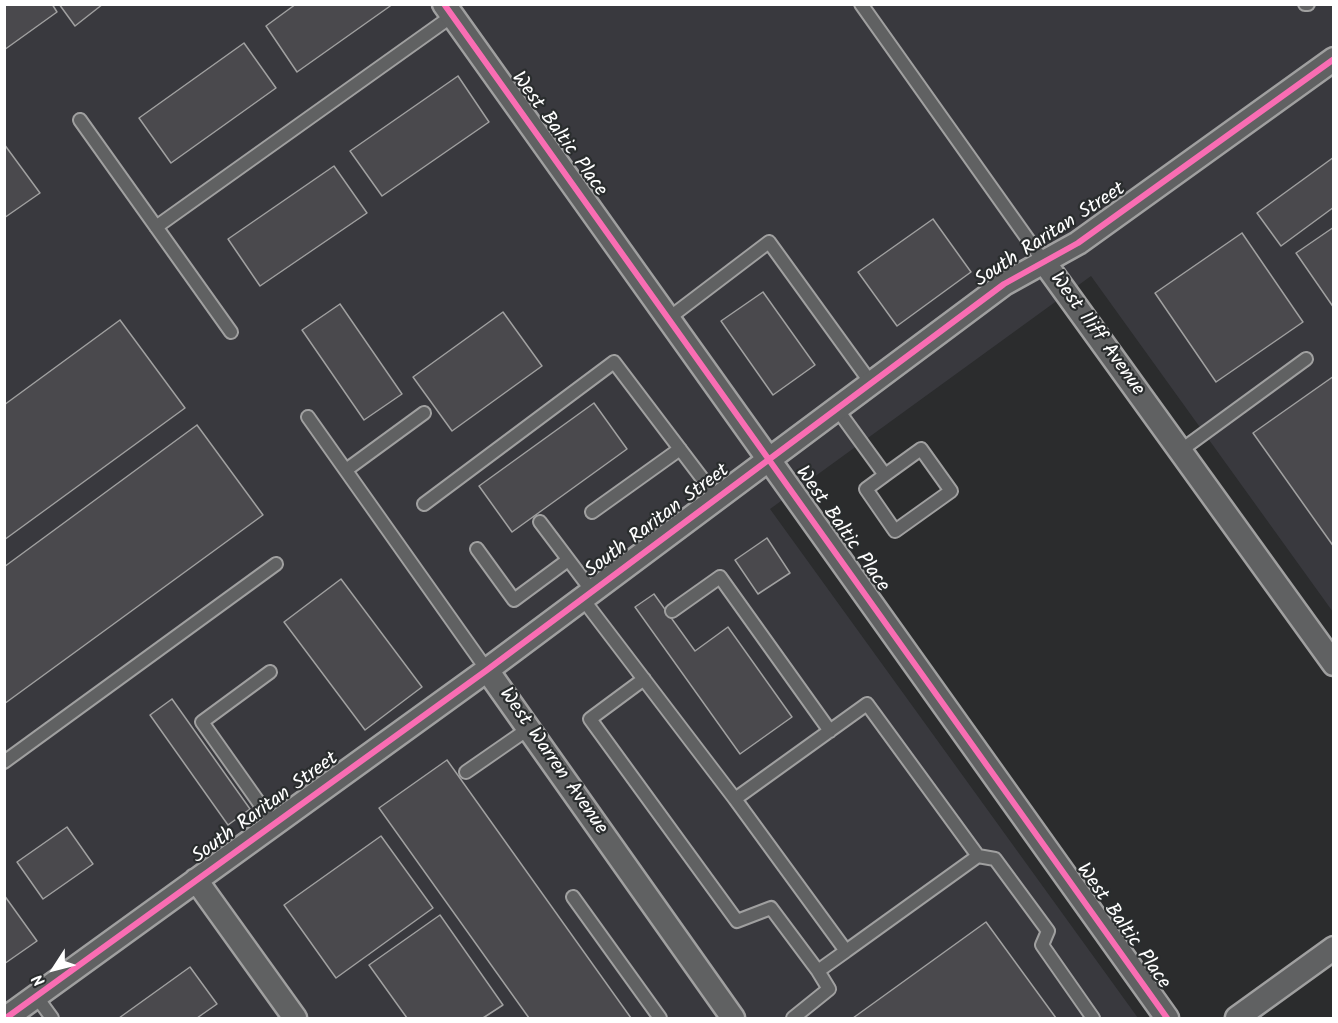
<!DOCTYPE html>
<html>
<head>
<meta charset="utf-8">
<style>
  body { margin:0 }
  #map { position:relative; width:1338px; height:1023px; overflow:hidden; background:#2b2c2d; font-family:Kalam,sans-serif }
  canvas { display:block }
  .frame { position:absolute; inset:0; border:6px solid #fff; pointer-events:none }
  .north { position:absolute; left:24px; top:939px; width:60px; height:60px; -webkit-text-stroke:4px #2a2d2e; paint-order:stroke; rotate:234deg; font-size:16px; font-weight:700; line-height:24px; text-align:center; color:#fff }
  .north::after { content:''; display:block; margin:auto; width:21px; height:27px; background:#fff; clip-path:polygon(50% 0,100% 100%,50% 72%,0 100%) }
</style>
</head>
<body>
<div id="map">
<canvas width="1338" height="1023"></canvas>
<div class="frame"></div>
<div class="north">N</div>
</div>
<script>
const ctx = document.querySelector('canvas').getContext('2d');
ctx.lineJoin = 'round';
function fill(path, color) {
  ctx.fillStyle = color;
  ctx.fill(path, 'evenodd');
}
function toPath(rows) {
  const path = new Path2D();
  for (const r of rows) {
    path.moveTo(r[0], r[1]);
    for (let i = 2; i < r.length; i += 2) path.lineTo(r[i], r[i + 1]);
  }
  return path;
}
function strokePath(path, color, width, dash) {
  ctx.strokeStyle = color;
  ctx.lineWidth = width;
  ctx.lineCap = dash ? 'butt' : 'round';
  ctx.setLineDash(dash || []);
  ctx.stroke(path);
}
function write(font, color, halo, rows, align = 'center') {
  ctx.font = font + ' Kalam,sans-serif';
  ctx.lineWidth = 4.5;
  ctx.setLineDash([]);
  ctx.textBaseline = 'middle';
  ctx.strokeStyle = halo;
  ctx.fillStyle = color;
  for (const [text, x, y, turn = 0] of rows) {
    ctx.save();
    ctx.translate(x, y);
    ctx.rotate((+turn || 0) * Math.PI / 180);
    ctx.textAlign = isNaN(turn) ? turn : align;
    if (halo) ctx.strokeText(text, 0, 0);
    ctx.fillText(text, 0, 0);
    ctx.restore();
  }
}
const built = toPath([
  [5,5,1333,5,1333,612,1091,276,770,509,1138,1018,5,1018]
]);
const building = toPath([
  [4,4,52,4,57,12,4,50,4,4],
  [59,4,103,4,75,26,59,4],
  [296,4,393,4,297,72,266,26,296,4],
  [244,43,276,88,171,163,139,118,244,43],
  [458,76,489,122,382,196,350,151,458,76],
  [4,144,40,193,4,218,4,144],
  [1334,157,1334,207,1281,246,1257,213,1334,157],
  [334,166,367,213,260,286,228,239,334,166],
  [933,219,971,272,897,326,858,272,933,219],
  [1334,227,1334,308,1296,253,1334,227],
  [1242,233,1303,322,1216,382,1155,293,1242,233],
  [763,292,815,365,773,395,721,321,763,292],
  [340,304,402,394,364,420,302,330,340,304],
  [503,312,542,366,452,431,413,377,503,312],
  [120,320,185,408,4,540,4,405,120,320],
  [1334,376,1334,547,1253,433,1334,376],
  [594,403,627,449,512,532,479,486,594,403],
  [197,425,263,515,4,704,4,567,197,425],
  [767,538,790,573,758,594,735,560,767,538],
  [341,579,422,687,365,730,284,622,341,579],
  [654,594,695,651,728,627,792,717,740,754,635,607,654,594],
  [172,699,250,809,228,825,150,715,172,699],
  [447,760,631,1018,529,1018,379,808,447,760],
  [67,827,93,864,43,899,17,862,67,827],
  [381,836,433,908,336,978,284,905,381,836],
  [4,895,37,941,4,964,4,895],
  [440,915,503,1005,483,1018,407,1018,369,965,440,915],
  [986,922,1056,1018,853,1018,986,922],
  [190,967,217,1004,197,1018,119,1018,190,967]
]);
const service = toPath([
  [861,4,1044,262],
  [1305,4,1308,4],
  [80,120,231,332],
  [156,227,452,16],
  [669,318,769,242,871,383],
  [837,409,885,475,866,489,895,531,951,491,921,449,885,475],
  [308,417,487,670],
  [1180,451,1306,359],
  [346,470,424,413],
  [424,504,614,362,717,498],
  [592,512,680,449],
  [540,522,592,591],
  [477,549,514,600,568,560],
  [582,598,735,799,867,704,978,856,995,859,1048,931,1042,945,1093,1018],
  [672,611,720,577,830,731],
  [270,672,202,722,274,824],
  [644,679,590,719,737,921,771,908,818,971],
  [4,762,276,564],
  [466,772,528,729],
  [735,799,846,951,978,856],
  [573,897,660,1018],
  [36,996,52,1018],
  [793,1018,829,989,818,971,846,951]
]);
const minor = toPath([
  [444,4,1167,1018],
  [1044,262,1334,664],
  [487,670,733,1018],
  [196,880,295,1018],
  [6,1018,487,670,1004,284,1078,243,1334,59],
  [1237,1018,1334,948]
]);
const cycleway = toPath([
  [444,4,1167,1018],
  [6,1018,487,670,1004,284,1078,243,1334,59]
]);
const streetNames = [
  ["West Baltic Place",558,135,54],
  ["South Raritan Street",1051,236,-33],
  ["West Iliff Avenue",1096,335,54],
  ["South Raritan Street",658,522,-37],
  ["West Baltic Place",841,530,55],
  ["West Warren Avenue",552,762,55],
  ["South Raritan Street",266,809,-36],
  ["West Baltic Place",1122,927,55]
];
fill(built, '#39393e');
fill(building, '#4a494d');
strokePath(building, '#a0a0a0', 1.5);
strokePath(service, '#a0a0a0', 16);
strokePath(minor, '#a0a0a0', 27);
strokePath(service, '#606162', 12);
strokePath(minor, '#606162', 22);
strokePath(cycleway, '#f96db3', 6);
write('20px', '#fff', '#2a2d2e', streetNames);
</script>
</body>
</html>
